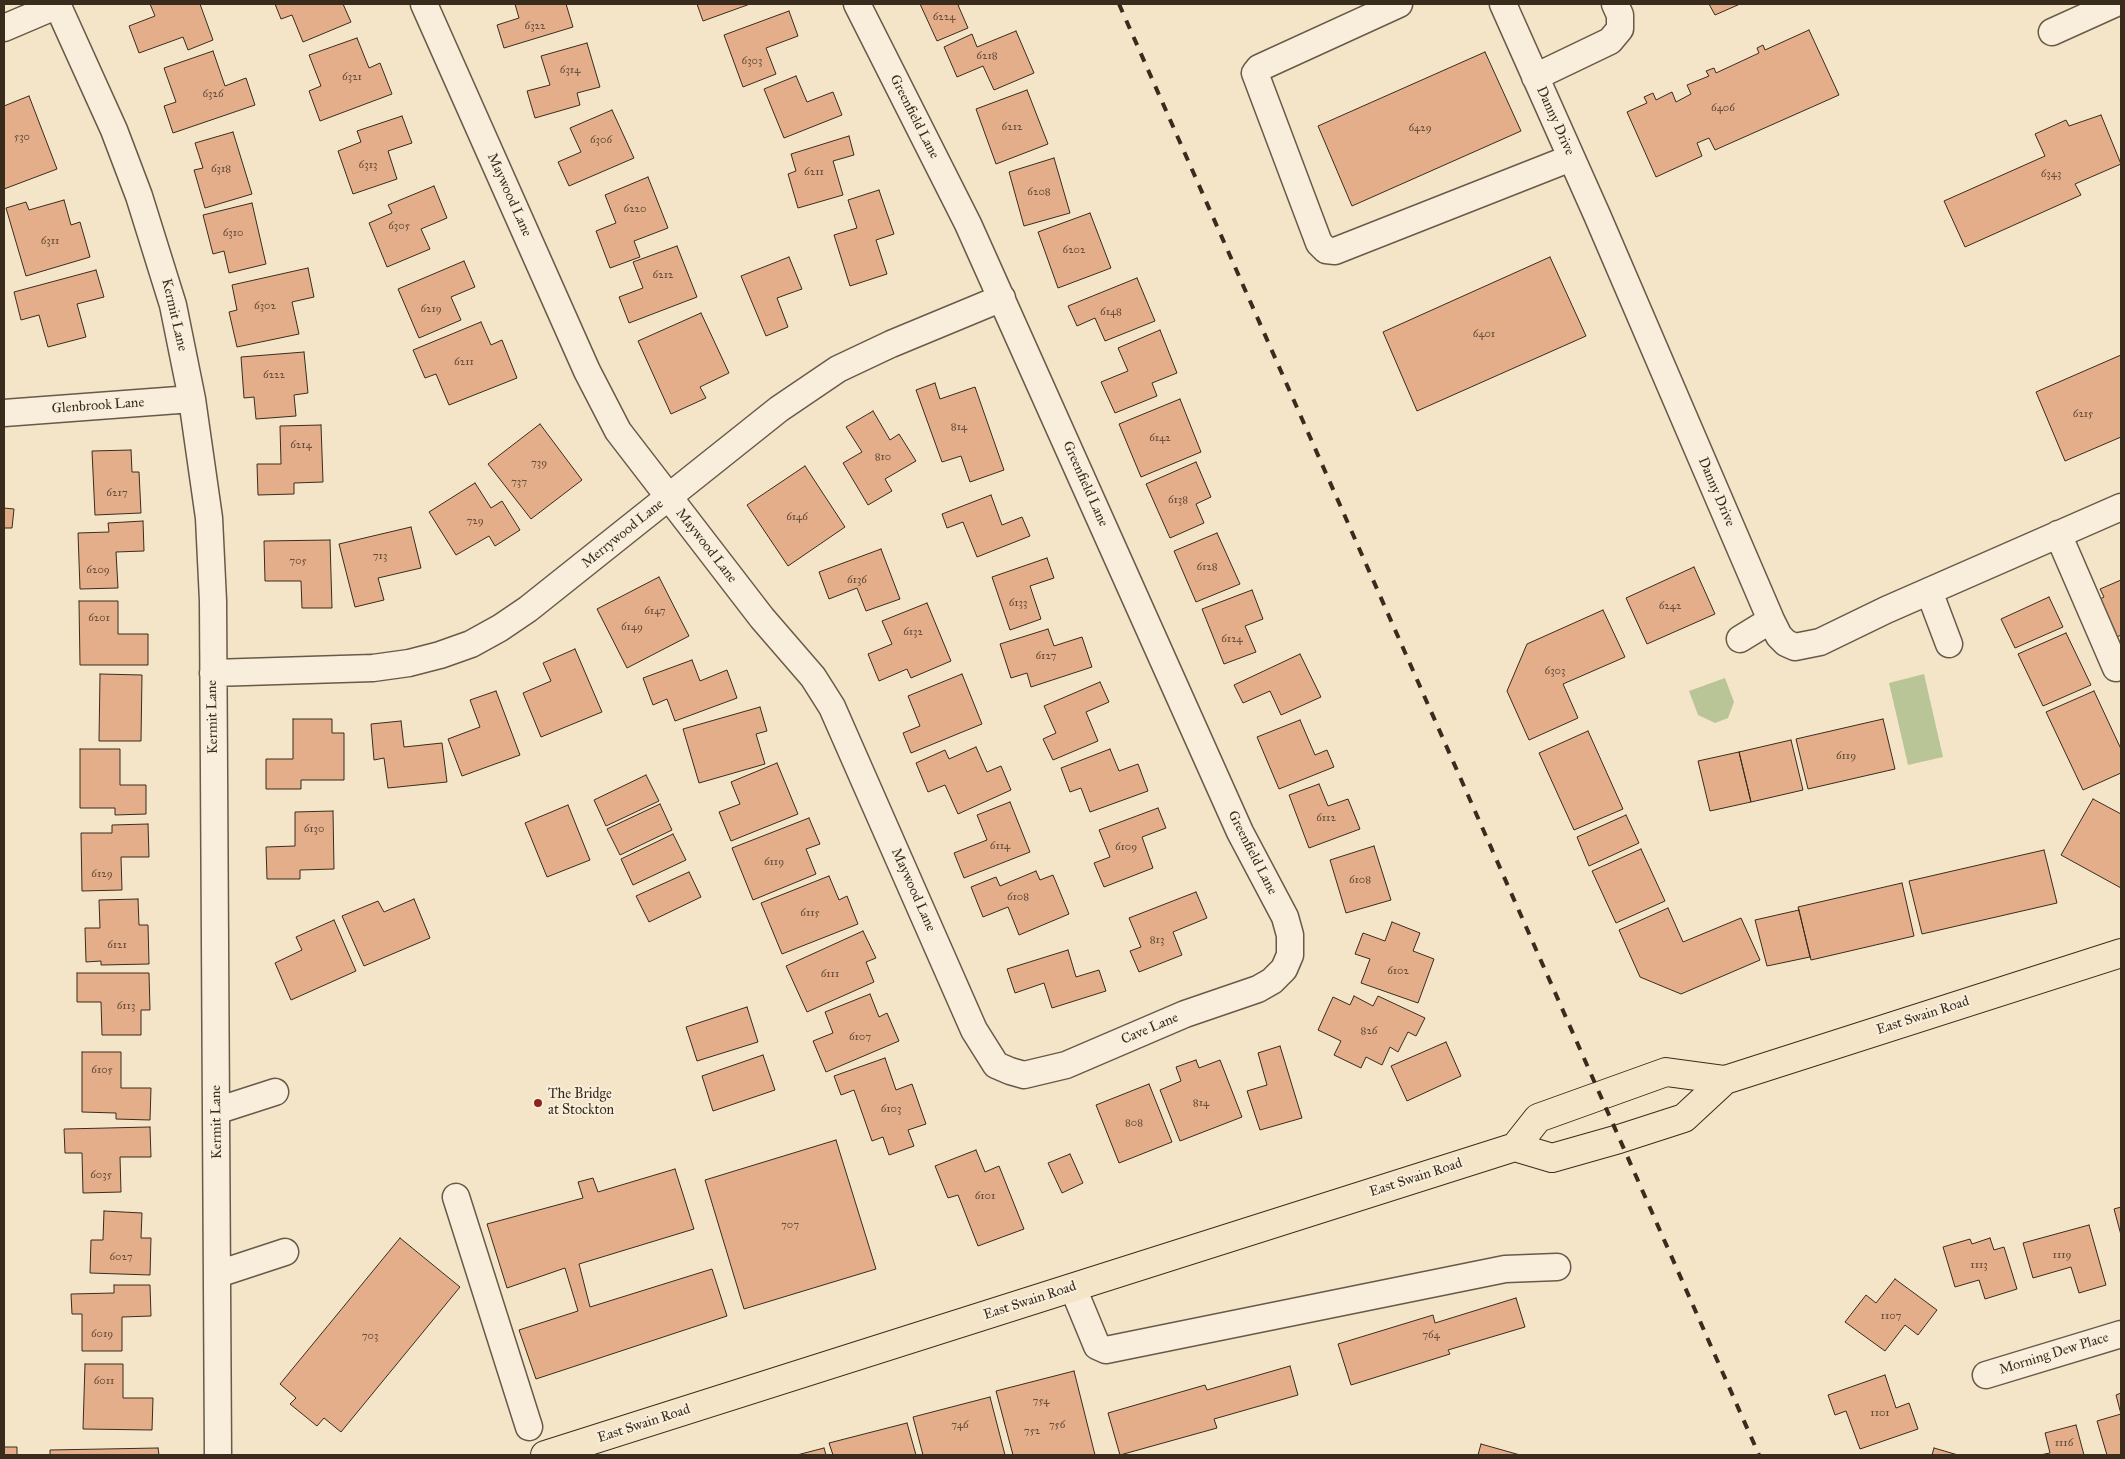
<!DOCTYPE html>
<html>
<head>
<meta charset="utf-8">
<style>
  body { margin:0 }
  #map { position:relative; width:2125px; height:1459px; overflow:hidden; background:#f4e5c8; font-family:"IM FELL Great Primer",serif }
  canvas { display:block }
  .frame { position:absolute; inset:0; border:5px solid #3a2c1d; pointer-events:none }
</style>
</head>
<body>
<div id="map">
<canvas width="2125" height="1459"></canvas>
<div class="frame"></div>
</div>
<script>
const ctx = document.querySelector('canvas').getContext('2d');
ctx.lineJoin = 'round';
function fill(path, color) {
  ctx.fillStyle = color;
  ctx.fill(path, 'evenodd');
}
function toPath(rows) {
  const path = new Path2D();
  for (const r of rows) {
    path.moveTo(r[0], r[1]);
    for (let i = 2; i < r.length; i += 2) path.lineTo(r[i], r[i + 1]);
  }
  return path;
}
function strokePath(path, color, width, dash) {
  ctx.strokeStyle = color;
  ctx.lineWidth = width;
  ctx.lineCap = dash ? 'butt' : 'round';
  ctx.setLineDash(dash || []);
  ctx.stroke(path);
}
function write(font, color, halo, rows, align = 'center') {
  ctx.font = font + ' "IM FELL Great Primer",serif';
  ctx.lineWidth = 4;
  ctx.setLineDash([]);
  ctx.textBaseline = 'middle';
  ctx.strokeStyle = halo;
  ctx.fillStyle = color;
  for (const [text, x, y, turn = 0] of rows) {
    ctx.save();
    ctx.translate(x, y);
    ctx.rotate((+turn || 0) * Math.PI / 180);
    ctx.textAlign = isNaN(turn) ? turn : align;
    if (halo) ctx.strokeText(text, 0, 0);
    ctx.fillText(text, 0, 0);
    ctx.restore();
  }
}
const green = toPath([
  [1924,674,1943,757,1908,765,1889,683],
  [1725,678,1734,702,1728,718,1715,723,1698,715,1689,691]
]);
const building = toPath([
  [150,4,200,4,213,40,188,50,183,37,139,53,129,26,155,16,150,4],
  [275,4,343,4,351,22,303,42,292,15,281,19,275,4],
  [515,4,566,4,573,27,504,48,497,25,519,18,515,4],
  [697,4,750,4,703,21,697,4],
  [920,4,962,4,958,5,968,28,937,41,920,4],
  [1709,4,1740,4,1715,15,1709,4],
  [789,11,798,36,766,48,776,74,743,87,724,35,789,11],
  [1809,30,1839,95,1715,150,1709,138,1697,143,1702,156,1656,177,1627,112,1647,103,1644,97,1653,93,1656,100,1672,92,1676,102,1691,94,1687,85,1709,76,1706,71,1714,68,1716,73,1759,53,1757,48,1763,45,1765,50,1809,30],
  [1016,31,1034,73,994,90,983,66,957,77,944,47,972,34,977,47,1016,31],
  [357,38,369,68,380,63,392,94,320,121,309,91,321,86,309,55,357,38],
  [587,43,600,87,577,93,580,105,535,118,527,91,550,85,541,56,587,43],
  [213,51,225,86,246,78,255,105,173,133,164,106,176,102,164,68,213,51],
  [1485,52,1521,131,1352,206,1318,126,1485,52],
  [796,76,807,102,833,92,842,115,784,138,764,89,796,76],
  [1027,90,1048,144,996,164,976,109,1027,90],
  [29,96,57,169,4,189,4,106,29,96],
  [612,110,634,158,569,186,558,162,581,152,570,128,612,110],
  [2101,115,2121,164,2075,184,2081,195,1965,247,1944,201,2045,156,2035,134,2066,120,2069,126,2101,115],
  [402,116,412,143,388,151,397,179,353,194,338,151,361,142,357,131,402,116],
  [233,132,252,194,205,208,194,170,203,168,195,143,233,132],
  [849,136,854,155,833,161,843,195,798,208,788,174,796,171,791,154,849,136],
  [1054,158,1070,213,1024,226,1009,172,1054,158],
  [648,177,668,228,634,241,640,257,610,268,596,231,616,223,605,195,648,177],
  [434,186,447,218,421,229,430,249,387,267,369,223,392,213,388,205,434,186],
  [879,190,894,234,876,240,887,274,850,286,834,235,857,228,848,200,879,190],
  [64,200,71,225,80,222,90,257,26,276,6,208,26,202,29,210,64,200],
  [252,203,266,264,229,273,224,251,213,254,203,215,252,203],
  [1090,213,1111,268,1058,288,1038,232,1090,213],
  [677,246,697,297,629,323,619,297,643,288,633,262,677,246],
  [789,257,802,289,777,298,788,327,766,336,741,276,789,257],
  [1550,257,1586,336,1417,411,1383,332,1550,257],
  [464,261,475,287,451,297,461,320,419,338,398,289,464,261],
  [308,268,314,297,292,302,299,334,237,347,229,312,237,310,232,285,308,268],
  [96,270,104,297,77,304,86,337,48,347,39,315,21,320,14,292,96,270],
  [1137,278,1155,321,1105,341,1095,318,1077,326,1068,306,1137,278],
  [701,313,729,373,700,387,706,398,671,414,638,341,701,313],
  [481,322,491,345,502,340,517,378,449,405,436,374,425,378,413,350,481,322],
  [1160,330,1177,373,1152,383,1157,396,1115,413,1101,382,1128,371,1118,348,1160,330],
  [304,352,308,393,294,395,296,416,256,419,254,397,244,398,241,357,304,352],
  [2121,355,2121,437,2065,461,2036,392,2121,355],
  [935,383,940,399,975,387,1004,470,970,482,961,456,942,462,916,390,935,383],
  [1180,399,1201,452,1141,477,1119,424,1180,399],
  [873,411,890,440,899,434,916,461,885,479,892,491,868,505,843,463,862,452,846,427,873,411],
  [540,424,582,480,531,519,488,464,540,424],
  [321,425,323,482,294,483,294,494,258,495,257,464,281,464,280,426,321,425],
  [131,450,132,472,139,472,141,513,95,515,92,451,131,450],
  [1196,462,1211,497,1196,504,1204,523,1170,538,1146,484,1196,462],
  [805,466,845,527,788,566,747,505,805,466],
  [475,483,491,508,502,501,520,530,495,546,489,536,456,555,429,512,475,483],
  [991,495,1002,525,1022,517,1030,536,977,557,963,522,947,528,942,514,991,495],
  [4,508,14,509,12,528,4,528,4,508],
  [143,521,144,551,116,552,118,588,80,589,78,533,109,532,108,523,143,521],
  [411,527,421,568,378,578,384,600,355,607,339,544,411,527],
  [1217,533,1240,584,1196,602,1174,551,1217,533],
  [330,540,332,608,302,608,301,581,265,581,264,541,330,540],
  [881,549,900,599,866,611,857,588,829,599,819,572,881,549],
  [1047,558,1054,578,1030,586,1041,619,1010,630,992,577,1047,558],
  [1694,567,1715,614,1647,644,1626,598,1694,567],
  [659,577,689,636,627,668,597,609,659,577],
  [2121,580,2121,635,2117,637,2100,599,2104,597,2100,589,2121,580],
  [1252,590,1263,619,1245,626,1256,652,1224,664,1202,609,1252,590],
  [2049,597,2063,627,2015,648,2001,619,2049,597],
  [79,601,118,601,118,634,148,634,148,665,80,665,79,601],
  [927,603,951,661,911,678,907,669,879,681,868,654,892,644,882,621,927,603],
  [1603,610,1625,657,1563,684,1578,718,1529,740,1507,691,1527,644,1603,610],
  [1048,629,1054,646,1082,637,1092,667,1031,687,1027,673,1011,678,1000,644,1048,629],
  [2066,633,2091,685,2043,706,2018,654,2066,633],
  [575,649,602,712,541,737,523,693,551,681,543,663,575,649],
  [1300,654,1321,697,1281,715,1270,691,1243,703,1234,685,1300,654],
  [692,660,700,681,727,670,737,698,675,721,667,699,653,705,643,678,692,660],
  [100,674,142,675,141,741,99,741,100,674],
  [962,674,982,724,911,753,903,733,920,726,908,696,962,674],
  [1100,682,1109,702,1086,712,1098,741,1053,760,1043,739,1056,733,1044,706,1100,682],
  [496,691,520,755,462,776,448,739,480,727,470,700,496,691],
  [2094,691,2121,749,2121,773,2083,790,2046,712,2094,691],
  [760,707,767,731,756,734,765,764,699,783,683,729,760,707],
  [293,719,332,719,332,733,344,733,344,780,301,780,301,789,266,789,266,759,293,759,293,719],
  [1883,719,1895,769,1808,789,1796,739,1883,719],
  [1300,720,1315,755,1327,750,1334,767,1279,789,1257,737,1300,720],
  [401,721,404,747,442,743,447,782,388,788,384,758,374,760,371,724,401,721],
  [1588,731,1623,809,1574,830,1539,753,1588,731],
  [1791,740,1803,790,1751,802,1739,752,1791,740],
  [976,747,987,772,1001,766,1011,790,958,814,945,785,928,792,916,763,945,750,949,759,976,747],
  [80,749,120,749,120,785,146,785,146,814,115,815,115,808,80,808,80,749],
  [1110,749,1119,771,1138,764,1148,791,1090,812,1081,788,1070,792,1061,768,1110,749],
  [1739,752,1751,802,1710,811,1698,761,1739,752],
  [777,763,798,814,731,841,719,812,740,804,731,782,777,763],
  [646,775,659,801,606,826,594,800,646,775],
  [1319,784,1328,806,1348,799,1360,829,1309,848,1289,795,1319,784],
  [2093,799,2121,814,2121,888,2061,855,2093,799],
  [1010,802,1030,852,964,878,954,853,987,840,977,815,1010,802],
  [660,804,672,830,620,855,607,829,660,804],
  [568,805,590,860,547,877,525,823,568,805],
  [1158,808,1166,828,1142,837,1153,868,1104,887,1094,863,1110,857,1099,830,1158,808],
  [333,811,334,869,300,870,300,879,267,879,266,847,295,846,295,812,333,811],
  [1626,815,1639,843,1589,866,1577,837,1626,815],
  [809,818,820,844,806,849,816,874,753,900,732,848,809,818],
  [148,824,149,857,121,857,122,890,82,891,81,833,112,833,112,825,148,824],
  [673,834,686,860,633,885,621,859,673,834],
  [1374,846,1391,900,1346,913,1330,860,1374,846],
  [1641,849,1665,901,1616,923,1592,871,1641,849],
  [2044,850,2057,903,1922,934,1909,881,2044,850],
  [1036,871,1040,880,1053,875,1069,914,1019,935,1008,907,983,917,971,887,996,877,1000,886,1036,871],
  [689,872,701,897,649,922,636,896,689,872],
  [829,876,839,900,847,896,858,924,782,954,761,903,829,876],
  [1902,883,1914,936,1811,960,1798,907,1902,883],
  [1196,892,1207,918,1173,932,1182,955,1139,972,1130,951,1141,947,1129,918,1196,892],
  [138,899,139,925,148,925,149,964,101,965,101,961,86,962,85,928,100,928,99,900,138,899],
  [414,899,430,938,364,966,342,916,378,901,384,912,414,899],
  [1668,908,1683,942,1741,918,1760,960,1681,994,1640,977,1619,930,1668,908],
  [1799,910,1810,957,1767,966,1755,920,1799,910],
  [334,920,356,971,291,1000,275,963,302,950,296,937,334,920],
  [1392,922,1420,933,1413,951,1434,959,1418,1003,1361,983,1370,959,1355,954,1363,933,1385,941,1392,922],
  [863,931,876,958,866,962,874,982,807,1012,786,966,863,931],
  [1068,950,1076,977,1099,970,1106,991,1052,1008,1044,983,1015,993,1007,969,1068,950],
  [77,973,149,973,150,1010,141,1010,141,1035,102,1035,101,1002,77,1002,77,973],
  [870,994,879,1017,887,1013,899,1041,826,1072,813,1041,833,1033,825,1012,870,994],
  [1354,996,1373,1006,1378,996,1425,1018,1416,1036,1408,1032,1398,1052,1390,1047,1382,1065,1366,1057,1361,1068,1334,1055,1341,1041,1318,1030,1333,997,1350,1005,1354,996],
  [747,1007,758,1042,697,1061,686,1027,747,1007],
  [1446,1042,1461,1076,1407,1101,1391,1066,1446,1042],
  [1280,1046,1302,1118,1260,1130,1247,1091,1267,1085,1258,1053,1280,1046],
  [82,1052,121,1052,121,1088,151,1088,150,1120,116,1119,116,1113,82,1112,82,1052],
  [763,1055,775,1090,713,1111,702,1076,763,1055],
  [885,1058,896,1090,912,1084,926,1124,908,1130,914,1146,889,1155,883,1137,872,1141,854,1090,841,1095,834,1076,885,1058],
  [1196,1060,1199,1068,1220,1060,1242,1117,1180,1141,1160,1090,1181,1081,1176,1067,1196,1060],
  [1149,1084,1172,1142,1119,1163,1096,1105,1149,1084],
  [150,1127,151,1157,120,1157,121,1192,83,1193,82,1153,65,1153,64,1129,150,1127],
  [836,1140,876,1269,744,1309,705,1180,836,1140],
  [976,1150,985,1172,999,1166,1024,1229,978,1246,958,1195,948,1198,935,1166,976,1150],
  [1070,1154,1083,1183,1062,1193,1048,1163,1070,1154],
  [675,1169,694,1229,579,1264,590,1307,712,1269,727,1316,536,1379,519,1330,578,1311,565,1268,507,1288,487,1224,583,1198,578,1182,593,1178,598,1192,675,1169],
  [2121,1207,2121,1235,2114,1209,2121,1207],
  [104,1211,142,1213,141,1238,151,1238,150,1275,90,1273,91,1240,103,1240,104,1211],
  [2089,1225,2106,1285,2079,1293,2071,1267,2033,1278,2023,1243,2089,1225],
  [400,1238,460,1287,341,1432,324,1418,317,1426,290,1404,296,1398,280,1384,400,1238],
  [1990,1238,1994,1250,2004,1247,2017,1289,1985,1299,1979,1280,1955,1287,1943,1247,1970,1239,1972,1244,1990,1238],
  [1895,1279,1937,1310,1918,1335,1905,1325,1885,1351,1845,1322,1866,1295,1876,1303,1895,1279],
  [114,1285,150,1285,151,1316,122,1317,122,1351,82,1351,82,1314,72,1314,71,1294,114,1293,114,1285],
  [1516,1298,1525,1327,1448,1350,1450,1354,1351,1385,1338,1344,1433,1315,1435,1323,1516,1298],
  [85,1364,123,1364,123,1398,153,1398,152,1430,83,1429,85,1364],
  [1290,1366,1298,1395,1214,1419,1217,1428,1120,1455,1108,1413,1205,1385,1207,1390,1290,1366],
  [1074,1371,1095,1455,1013,1455,996,1391,1074,1371],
  [1885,1375,1896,1408,1909,1403,1918,1429,1860,1449,1846,1411,1835,1415,1828,1395,1885,1375],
  [2121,1393,2121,1455,2107,1455,2097,1421,2121,1414,2116,1395,2121,1393],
  [990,1397,1005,1455,923,1455,913,1417,990,1397],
  [907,1423,916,1455,833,1455,829,1443,907,1423],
  [2076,1425,2084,1455,2040,1455,2050,1453,2045,1433,2076,1425],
  [1481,1444,1520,1455,1478,1455,1481,1444],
  [4,1447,17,1447,17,1455,4,1455,4,1447],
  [158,1448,159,1455,50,1455,50,1450,158,1448],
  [824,1448,826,1455,797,1455,824,1448],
  [1934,1448,1958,1455,1932,1455,1934,1448]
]);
const minor = toPath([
  [57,4,114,130,139,196,173,305,192,399,209,518,213,601,218,1455],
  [424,4,587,371,618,431,762,618,813,677,832,707,974,1030,996,1065,1010,1071,1024,1075,1066,1065,1185,1014,1258,989,1272,981,1284,969,1290,955,1290,935,1285,917,1240,832,968,224,857,4],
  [1399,4,1259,68,1255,73,1319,243,1326,250,1335,251,1571,158],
  [1503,4,1597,215,1771,620,1779,636,1786,643,1795,647,1820,642,1886,610,2121,507],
  [4,28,58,5],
  [2052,32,2114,4],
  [1535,77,1610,41,1620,29,1620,15,1615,4],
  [4,413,192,399],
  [2058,534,2116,668,2121,665],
  [1929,591,1949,644],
  [1740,639,1771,620],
  [213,673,373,668,409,663,440,655,471,644,500,628,528,609,779,409,838,369,891,344,1002,298],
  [216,1111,275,1092],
  [456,1197,529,1427],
  [218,1274,285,1252],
  [1073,1288,1097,1346,1106,1350,1505,1269,1557,1267],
  [1986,1375,2121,1334]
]);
const major = toPath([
  [1515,1147,1552,1158,1619,1139,1684,1118,1725,1080],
  [545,1455,1515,1147,1538,1118,1666,1072,1725,1080,2121,953]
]);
const rail = toPath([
  [1119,4,1759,1455]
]);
const markers = [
  [538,1103,5,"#8f2418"]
];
const numberNames = [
  ["6224",944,17],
  ["6322",535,26],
  ["6218",987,56],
  ["6303",752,61],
  ["6314",570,70],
  ["6321",352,77],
  ["6326",213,94],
  ["6406",1723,108],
  ["6212",1012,127],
  ["6429",1420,128],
  ["530",22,137],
  ["6306",601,140],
  ["6313",368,165],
  ["6318",221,169],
  ["6211",814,172],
  ["6343",2051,174],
  ["6208",1039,192],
  ["6220",635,209],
  ["6305",399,226],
  ["6310",233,233],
  ["6311",50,241],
  ["6202",1074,250],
  ["6212",663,275],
  ["6302",265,306],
  ["6219",431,309],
  ["6148",1111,312],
  ["6401",1484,334],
  ["6211",464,362],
  ["6222",274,375],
  ["6215",2083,414],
  ["814",959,427],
  ["6142",1160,438],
  ["6214",301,445],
  ["810",883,457],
  ["739",539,463],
  ["737",519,482],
  ["6217",117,493],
  ["6138",1178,500],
  ["6146",797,517],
  ["729",475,521],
  ["713",380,556],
  ["705",298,561],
  ["6128",1207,567],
  ["6209",98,570],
  ["6136",857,580],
  ["6133",1018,603],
  ["6242",1670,606],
  ["6147",655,611],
  ["6201",99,618],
  ["6149",632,627],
  ["6132",913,632],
  ["6124",1232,639],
  ["6127",1046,656],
  ["6303",1555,671],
  ["6119",1846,756],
  ["6112",1326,818],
  ["6130",314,829],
  ["6114",1000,846],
  ["6109",1126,847],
  ["6119",774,862],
  ["6129",102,874],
  ["6108",1360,880],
  ["6108",1018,897],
  ["6115",810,913],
  ["813",1157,940],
  ["6121",117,945],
  ["6102",1398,971],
  ["6111",830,974],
  ["6113",126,1006],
  ["826",1369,1031],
  ["6107",860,1037],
  ["6105",102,1070],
  ["814",1201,1103],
  ["6103",891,1109],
  ["808",1134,1123],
  ["6035",101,1175],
  ["6101",985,1196],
  ["707",790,1225],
  ["1119",2062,1255],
  ["6027",121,1257],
  ["1113",1979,1265],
  ["1107",1891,1316],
  ["6019",102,1334],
  ["764",1431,1335],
  ["703",370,1336],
  ["6011",104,1381],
  ["754",1041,1401],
  ["1101",1880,1413],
  ["746",960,1425],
  ["756",1057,1425],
  ["752",1032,1431],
  ["1116",2064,1443]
];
const streetNames = [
  ["Greenfield Lane",914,117,63],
  ["Danny Drive",1555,121,66],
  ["Maywood Lane",509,195,66],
  ["Kermit Lane",174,315,77],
  ["Glenbrook Lane",98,406,-4],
  ["Greenfield Lane",1085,484,66],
  ["Danny Drive",1716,492,67],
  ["Merrywood Lane",623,534,-39],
  ["Maywood Lane",706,546,52],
  ["Kermit Lane",213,717,-91],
  ["Greenfield Lane",1252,853,63],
  ["Maywood Lane",913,890,66],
  ["East Swain Road",1923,1016,-18],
  ["Cave Lane",1150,1029,-23],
  ["Kermit Lane",217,1122,-91],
  ["East Swain Road",1416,1178,-18],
  ["East Swain Road",1030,1301,-18],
  ["Morning Dew Place",2054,1354,-17],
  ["East Swain Road",644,1424,-18]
];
const poiNames = [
  ["The Bridge",548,1095],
  ["at Stockton",548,1111]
];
fill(green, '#bac597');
fill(building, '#e4ae8b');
strokePath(building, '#3a2c1d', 1);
strokePath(minor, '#685a48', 29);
strokePath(major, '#3a2c1d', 30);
strokePath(minor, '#f8eedb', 26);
strokePath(major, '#f4e5c8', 28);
strokePath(rail, '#3a2c1d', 4, [9, 9]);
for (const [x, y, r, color] of markers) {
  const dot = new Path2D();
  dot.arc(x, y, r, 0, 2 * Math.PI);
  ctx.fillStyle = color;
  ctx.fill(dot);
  strokePath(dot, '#f8eedb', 2);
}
write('11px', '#644c38', null, numberNames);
write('14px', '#3a2c1d', '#f8eedb', streetNames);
write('14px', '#3a2c1d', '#f8eedb', poiNames, 'left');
</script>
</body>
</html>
